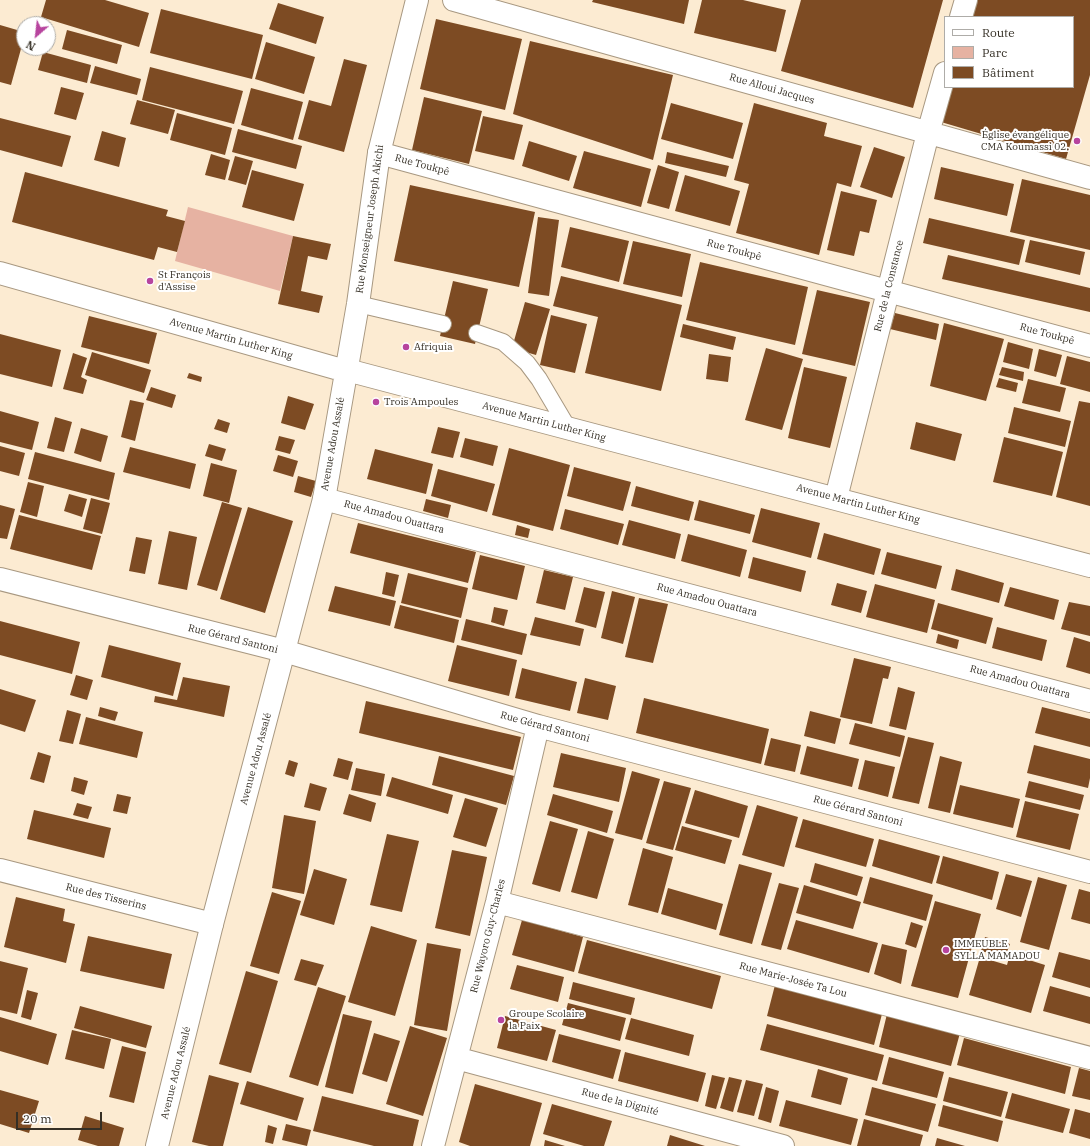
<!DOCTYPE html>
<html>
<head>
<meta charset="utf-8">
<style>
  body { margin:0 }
  #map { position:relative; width:1090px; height:1146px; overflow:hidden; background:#fcebd2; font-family:"IBM Plex Serif",serif }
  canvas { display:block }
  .legend { position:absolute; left:944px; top:16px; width:130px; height:72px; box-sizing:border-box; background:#fff; border:1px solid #aeaca8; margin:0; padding:5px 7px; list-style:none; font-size:12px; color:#352f25 }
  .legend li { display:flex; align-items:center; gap:8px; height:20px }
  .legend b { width:20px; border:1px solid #aeaca8 }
  .north { position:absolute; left:16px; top:16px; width:40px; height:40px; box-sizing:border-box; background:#fff; border:1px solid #aeaca8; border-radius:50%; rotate:208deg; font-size:11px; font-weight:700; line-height:16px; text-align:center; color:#352f25 }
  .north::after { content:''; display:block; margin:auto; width:14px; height:18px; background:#b7449e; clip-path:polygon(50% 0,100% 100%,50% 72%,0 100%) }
  .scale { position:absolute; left:16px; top:1112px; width:86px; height:18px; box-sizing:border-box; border:2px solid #352f25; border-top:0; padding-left:5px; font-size:12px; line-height:14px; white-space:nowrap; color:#352f25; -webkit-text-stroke:3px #fff; paint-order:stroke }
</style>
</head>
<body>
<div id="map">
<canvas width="1090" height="1146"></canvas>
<ul class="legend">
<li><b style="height:5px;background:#fff"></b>Route</li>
<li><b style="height:11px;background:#e6b2a2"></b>Parc</li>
<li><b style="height:11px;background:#7d4b23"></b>Bâtiment</li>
</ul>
<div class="north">N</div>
<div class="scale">20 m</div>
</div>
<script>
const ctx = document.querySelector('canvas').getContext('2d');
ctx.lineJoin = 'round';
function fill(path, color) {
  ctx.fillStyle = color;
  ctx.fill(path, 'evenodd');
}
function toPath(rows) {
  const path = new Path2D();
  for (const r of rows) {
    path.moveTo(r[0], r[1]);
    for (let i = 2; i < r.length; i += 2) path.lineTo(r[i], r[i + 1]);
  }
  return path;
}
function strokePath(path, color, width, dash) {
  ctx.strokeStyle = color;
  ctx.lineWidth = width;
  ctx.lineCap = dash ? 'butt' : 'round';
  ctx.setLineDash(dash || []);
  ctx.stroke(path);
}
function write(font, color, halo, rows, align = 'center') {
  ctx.font = font + ' "IBM Plex Serif",serif';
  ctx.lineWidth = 4;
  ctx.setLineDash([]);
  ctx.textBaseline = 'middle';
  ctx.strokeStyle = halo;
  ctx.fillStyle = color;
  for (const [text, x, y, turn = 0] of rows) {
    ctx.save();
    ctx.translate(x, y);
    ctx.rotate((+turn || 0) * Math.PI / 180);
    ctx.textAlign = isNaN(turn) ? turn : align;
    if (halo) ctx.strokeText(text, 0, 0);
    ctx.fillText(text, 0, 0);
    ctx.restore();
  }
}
const green = toPath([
  [188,207,293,236,280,291,175,261]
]);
const building = toPath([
  [46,0,105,0,149,13,139,47,41,17],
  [593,0,689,0,684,24,592,2],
  [702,0,743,0,786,10,776,52,694,33],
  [801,0,943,0,913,108,781,71],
  [977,0,1090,0,1090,75,1066,159,941,122,951,87,1073,87,1073,17,972,17],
  [278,3,324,17,316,44,269,29],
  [161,9,263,35,252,79,150,53],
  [436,19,522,39,505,110,420,89],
  [0,25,24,32,24,38,11,85,0,82],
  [67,30,122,45,117,64,62,49],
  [530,41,673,75,653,160,513,114],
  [266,42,315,57,304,94,255,79],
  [43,52,91,65,87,83,38,70],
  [344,59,367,65,344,152,298,139,309,100,331,106],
  [95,66,141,79,137,95,90,83],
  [150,67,243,91,234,124,142,100],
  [61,87,84,93,76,120,54,114],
  [251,88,303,102,293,140,241,125],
  [424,97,482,111,469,164,412,150],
  [137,100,175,110,168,134,130,124],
  [671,103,743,123,733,159,661,139],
  [754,103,827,123,824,136,862,146,851,187,837,183,819,255,736,233,749,184,734,180],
  [177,113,232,128,225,155,170,140],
  [483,116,523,125,514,160,475,151],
  [0,118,71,136,62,167,0,150],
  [238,129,302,146,296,169,232,152],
  [102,131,126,138,119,167,94,160],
  [529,141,577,156,569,181,522,166],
  [874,147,905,157,892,198,860,187],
  [584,151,651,169,641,207,573,188],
  [667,152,729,166,726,177,665,163],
  [211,154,230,160,225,180,205,175],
  [235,156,253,161,246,185,228,180],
  [658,165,679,172,669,209,647,203],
  [941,167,1014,184,1007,216,934,199],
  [252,170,304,184,294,221,242,207],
  [25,172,168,210,166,216,185,221,177,252,158,247,154,260,12,222],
  [685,175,740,191,730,226,675,211],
  [1022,179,1090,195,1090,250,1010,232],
  [410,185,535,212,519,287,394,261],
  [841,191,877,200,869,233,860,231,854,256,827,250],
  [538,217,559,220,549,296,528,293],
  [929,218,1025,240,1019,265,923,243],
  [570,227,629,241,619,282,561,267],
  [293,236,331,244,327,260,308,256,301,291,323,296,319,313,278,304],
  [1030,240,1085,252,1080,275,1025,262],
  [633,241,691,254,682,297,623,284],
  [948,255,1090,288,1090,312,942,279],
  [700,262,808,287,795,345,686,320],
  [561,276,682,305,661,391,585,373,598,317,553,306],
  [453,281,488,289,475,344,440,336],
  [817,290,870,302,855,366,802,354],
  [525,302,550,309,536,355,512,348],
  [895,313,939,324,936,340,890,329],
  [551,315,587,324,575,373,540,365],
  [89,316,157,333,149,364,81,347],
  [944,323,1004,339,986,401,930,386],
  [683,324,736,337,733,350,680,337],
  [0,334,61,350,52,387,0,374],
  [1008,342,1033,349,1029,369,1003,362],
  [766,348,803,359,782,430,745,420],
  [1039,349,1062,355,1056,377,1034,371],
  [92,352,151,370,144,393,85,375],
  [73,353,87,358,81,377,87,380,83,394,63,389],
  [709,354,731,357,728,382,706,379],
  [1067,356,1090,362,1090,392,1060,384],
  [804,367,847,377,830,448,788,438],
  [1002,367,1024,372,1023,381,999,375],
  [189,373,202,377,201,382,187,378],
  [999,378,1018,383,1016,392,996,387],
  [1028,379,1066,388,1060,412,1022,403],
  [151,387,176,395,172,408,146,400],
  [288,396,314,404,305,430,281,423],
  [130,400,144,403,135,441,121,437],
  [1079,401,1090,403,1090,506,1056,497],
  [1014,407,1071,421,1065,447,1008,433],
  [0,411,39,422,32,450,0,442],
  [55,417,72,422,64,452,47,448],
  [218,419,230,423,227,433,214,429],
  [916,422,962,434,955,461,910,449],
  [438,427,460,432,453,458,431,453],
  [81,428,108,436,101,462,74,453],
  [279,436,295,440,290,454,275,450],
  [1004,437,1063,452,1052,496,993,482],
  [465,438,498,446,493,466,460,457],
  [209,444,226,449,222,461,205,456],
  [0,446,25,453,19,476,0,471],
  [130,447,196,464,190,489,123,472],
  [509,448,570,465,553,531,492,515],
  [375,449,433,464,426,494,367,479],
  [35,452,115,473,109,500,28,479],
  [278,455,298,461,293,477,273,471],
  [211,463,237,470,229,503,203,496],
  [574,467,631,482,623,511,567,496],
  [438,469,495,484,487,512,431,496],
  [298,476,316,481,311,497,294,492],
  [28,482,44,486,37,517,20,512],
  [636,486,694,502,689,521,631,506],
  [69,494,87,499,82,517,64,511],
  [91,498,110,503,102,534,83,529],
  [426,499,451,505,448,518,423,511],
  [699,500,755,515,750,534,694,520],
  [222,502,242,508,217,591,197,585],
  [0,505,15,509,7,539,0,538],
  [248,507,293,521,265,613,220,599],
  [761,508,820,523,811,558,752,542],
  [565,509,624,524,618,545,560,529],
  [19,515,101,536,92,570,10,549],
  [629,520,681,534,675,559,622,545],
  [358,523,476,552,468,583,350,553],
  [517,525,530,529,528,538,515,535],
  [169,531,197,537,187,590,158,584],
  [824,533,881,549,874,575,817,559],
  [688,534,747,550,740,577,681,561],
  [136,537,152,540,145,574,129,571],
  [887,552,942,566,936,589,881,574],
  [480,555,525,566,517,600,472,589],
  [753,557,806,571,801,592,748,578],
  [956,569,1004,583,999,603,951,590],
  [544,570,573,577,565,610,536,603],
  [386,572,399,575,394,597,382,594],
  [408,573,468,588,461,618,401,603],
  [837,583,867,591,861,613,831,605],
  [875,584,935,600,927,633,866,617],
  [335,586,396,601,390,626,328,611],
  [584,587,605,592,596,628,575,622],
  [1010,587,1059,600,1054,620,1004,606],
  [612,591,635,597,623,644,601,638],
  [639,598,668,604,653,663,625,657],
  [1069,602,1090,606,1090,636,1061,629],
  [938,603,993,618,986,644,931,629],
  [400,605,459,620,454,643,394,628],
  [494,607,508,610,504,626,491,622],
  [535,617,584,629,580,646,530,635],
  [466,619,527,634,522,655,461,640],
  [0,621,80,642,72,674,0,655],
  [997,627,1047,640,1042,661,992,648],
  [938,634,959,640,957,649,936,643],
  [1074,637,1090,642,1090,674,1066,667],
  [109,645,181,663,173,696,101,677],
  [457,645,517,660,509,696,448,681],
  [854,658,891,667,888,679,883,678,872,724,840,717],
  [522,668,577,682,570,711,515,698],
  [76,675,93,680,87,700,70,695],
  [183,677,230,686,224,717,154,702,155,696,177,700],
  [585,678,616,686,608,720,577,713],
  [898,687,915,692,906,730,889,726],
  [0,689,36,700,25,732,0,724],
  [644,698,769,729,761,764,636,733],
  [366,701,521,737,513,770,359,733],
  [100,707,118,712,115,721,98,716],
  [1042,707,1090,719,1090,747,1035,733],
  [67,710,81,714,73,744,59,741],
  [810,711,841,719,835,744,804,736],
  [86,717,143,732,137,758,79,744],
  [855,723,905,736,900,757,849,744],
  [908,737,934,743,919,804,892,798],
  [771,738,801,745,795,772,764,765],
  [1034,745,1090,759,1090,778,1088,788,1027,773],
  [807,746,859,759,852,787,800,774],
  [38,752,51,756,44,783,30,779],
  [561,753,626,768,619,802,553,787],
  [439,756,514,776,506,805,432,785],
  [940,756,962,762,950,813,928,808],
  [338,758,353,762,348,780,333,776],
  [289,760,298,763,294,777,285,774],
  [865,760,895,767,888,797,858,789],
  [356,768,385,774,381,796,351,790],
  [632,771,660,779,642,840,615,833],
  [74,777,88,781,84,795,71,791],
  [392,777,453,795,448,814,386,796],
  [664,781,691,788,673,850,646,843],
  [1029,781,1084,795,1080,810,1025,797],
  [310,783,327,788,320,811,304,807],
  [960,785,1020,799,1013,828,953,814],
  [695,790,748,806,739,838,685,823],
  [117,794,131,797,127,814,113,811],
  [349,794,376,803,371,822,343,814],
  [553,794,613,811,607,833,547,815],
  [465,798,498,808,486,847,453,837],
  [1025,801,1079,814,1070,850,1016,837],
  [77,803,92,807,88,819,73,815],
  [757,805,798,817,784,867,742,855],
  [34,810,111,828,104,858,27,839],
  [284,815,316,821,304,894,272,888],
  [803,819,874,839,866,867,795,847],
  [550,821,578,829,560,892,532,884],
  [682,826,732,840,725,864,675,850],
  [588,831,614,839,597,899,571,892],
  [387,834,419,841,402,912,370,905],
  [879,839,940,856,932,884,872,866],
  [643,848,673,857,658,913,628,905],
  [452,850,487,857,470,936,435,928],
  [943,856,999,872,992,900,936,883],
  [815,863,863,877,857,896,810,882],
  [739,864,772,873,752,944,719,935],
  [314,869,347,879,334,925,300,915],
  [1006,874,1032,881,1021,917,996,909],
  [870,877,933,895,926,921,863,903],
  [1038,877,1067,885,1049,950,1020,942],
  [779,883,799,888,781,950,761,945],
  [804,885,861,902,853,929,796,913],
  [668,888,723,904,716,930,661,914],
  [1079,889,1090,892,1090,924,1071,919],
  [272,892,301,901,279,974,250,966],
  [16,897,65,909,63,921,75,924,66,963,4,947],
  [935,901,981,914,958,998,911,986],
  [522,920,583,937,574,972,512,955],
  [796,920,878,943,869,973,787,949],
  [911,922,923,926,916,948,905,944],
  [371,926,417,940,395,1016,348,1002],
  [88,936,172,954,164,989,80,971],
  [985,937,1010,944,1005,957,981,951],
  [587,940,721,976,712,1009,578,973],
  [427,943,461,949,447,1031,414,1025],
  [882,944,907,950,901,984,874,974],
  [1059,952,1090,960,1090,988,1052,977],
  [1010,954,1045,965,1031,1013,969,995,980,957,1007,965],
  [301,959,324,965,316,986,294,980],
  [0,961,28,968,17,1014,0,1010],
  [517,965,564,977,558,1002,510,989],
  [246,971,278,981,251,1073,219,1064],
  [573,982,635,998,631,1015,569,999],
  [775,985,882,1014,874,1045,767,1016],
  [1050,986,1090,997,1090,1024,1043,1011],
  [318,987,346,996,318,1086,289,1077],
  [27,990,38,993,31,1020,21,1017],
  [568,1003,626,1018,620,1041,562,1025],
  [80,1006,152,1026,146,1048,74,1028],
  [343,1014,372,1021,353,1094,325,1087],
  [887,1014,960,1033,951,1066,879,1047],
  [505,1016,556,1030,547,1061,497,1048],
  [0,1017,57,1034,48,1065,0,1051],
  [631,1018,694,1035,689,1056,625,1039],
  [767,1024,884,1055,877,1081,760,1050],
  [410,1026,447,1038,423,1116,386,1104],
  [72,1030,111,1039,104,1069,65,1059],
  [374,1033,400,1041,387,1082,362,1074],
  [559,1034,621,1050,613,1079,552,1062],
  [964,1038,1071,1067,1065,1094,957,1065],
  [122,1046,146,1052,134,1103,109,1097],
  [625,1052,706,1073,698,1102,618,1081],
  [889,1057,944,1072,937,1098,882,1084],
  [1079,1068,1090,1071,1090,1100,1072,1096],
  [818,1069,848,1078,841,1105,811,1097],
  [209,1075,239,1083,223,1146,209,1146,192,1142],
  [712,1075,725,1078,716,1109,705,1106],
  [729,1077,742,1080,733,1112,720,1108],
  [949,1077,1008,1092,1001,1117,943,1101],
  [746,1080,763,1084,754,1116,737,1112],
  [247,1081,304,1098,297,1121,240,1104],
  [475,1084,542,1103,530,1146,470,1146,459,1142],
  [766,1087,779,1091,771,1123,758,1119],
  [872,1087,936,1104,928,1132,865,1115],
  [0,1090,39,1101,29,1133,0,1124],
  [1012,1093,1070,1109,1063,1133,1005,1118],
  [322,1096,419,1120,413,1146,374,1146,313,1131],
  [786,1100,858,1119,851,1145,779,1126],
  [552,1104,612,1121,604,1146,584,1146,543,1134],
  [943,1105,1003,1121,998,1142,938,1126],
  [1075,1109,1090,1113,1090,1139,1069,1133],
  [85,1116,124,1128,119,1146,98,1146,78,1140],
  [864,1119,923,1135,920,1146,857,1146],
  [286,1124,311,1130,307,1146,282,1140],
  [268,1125,277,1128,273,1144,265,1142],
  [670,1135,705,1146,667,1146],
  [937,1138,965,1146,935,1146],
  [545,1140,565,1146,544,1146]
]);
const service = toPath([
  [358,304,443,324],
  [477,333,503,342,527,363,539,379,568,428]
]);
const minor = toPath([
  [454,0,1090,178],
  [961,17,966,0],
  [379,153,1090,346],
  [836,498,928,133,945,73],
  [324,499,1090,701],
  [0,579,284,651,538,726,1090,872],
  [0,870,212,924],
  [497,902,1090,1058],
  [456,1058,783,1146],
  [433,1146,497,902,538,726]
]);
const tertiary = toPath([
  [0,273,335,368,347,370,1090,566],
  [157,1146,212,924,324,499,358,304,379,153,417,0]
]);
const markers = [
  [1077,141,4,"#b7449e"],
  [150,281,4,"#b7449e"],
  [406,347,4,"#b7449e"],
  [376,402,4,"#b7449e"],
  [946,950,4,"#b7449e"],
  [501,1020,4,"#b7449e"]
];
const streetNames = [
  ["Rue Alloui Jacques",772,89,16],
  ["Rue Toukpê",422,165,15],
  ["Rue Monseigneur Joseph Akichi",370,219,-82],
  ["Rue Toukpê",734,250,15],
  ["Rue de la Constance",889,286,-76],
  ["Rue Toukpê",1047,334,15],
  ["Avenue Martin Luther King",231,339,16],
  ["Avenue Martin Luther King",544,422,15],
  ["Avenue Adou Assalé",333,444,-80],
  ["Avenue Martin Luther King",858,504,15],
  ["Rue Amadou Ouattara",394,517,15],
  ["Rue Amadou Ouattara",707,600,15],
  ["Rue Gérard Santoni",233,639,14],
  ["Rue Amadou Ouattara",1020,682,15],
  ["Rue Gérard Santoni",545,727,15],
  ["Avenue Adou Assalé",256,759,-75],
  ["Rue Gérard Santoni",858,811,15],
  ["Rue des Tisserins",106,897,14],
  ["Rue Wayoro Guy-Charles",488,936,-76],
  ["Rue Marie-Josée Ta Lou",793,980,15],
  ["Avenue Adou Assalé",176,1073,-76],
  ["Rue de la Dignité",620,1102,15]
];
const poiNames = [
  ["Église évangélique",1069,135,"right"],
  ["CMA Koumassi 02.",1069,147,"right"],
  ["St François",158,275],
  ["d'Assise",158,287],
  ["Afriquia",414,347],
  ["Trois Ampoules",384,402],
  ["IMMEUBLE",954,944],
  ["SYLLA MAMADOU",954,956],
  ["Groupe Scolaire",509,1014],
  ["la Paix",509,1026]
];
fill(green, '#e6b2a2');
fill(building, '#7d4b23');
strokePath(service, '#a89881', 18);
strokePath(minor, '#a89881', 24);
strokePath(tertiary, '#a89881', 24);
strokePath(service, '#fff', 16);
strokePath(minor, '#fff', 22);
strokePath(tertiary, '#fff', 22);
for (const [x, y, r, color] of markers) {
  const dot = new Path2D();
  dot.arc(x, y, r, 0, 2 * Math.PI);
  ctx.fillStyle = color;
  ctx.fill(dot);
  strokePath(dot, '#fff', 1.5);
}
write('10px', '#352f25', '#fff', streetNames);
write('10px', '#352f25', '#fff', poiNames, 'left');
</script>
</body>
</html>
